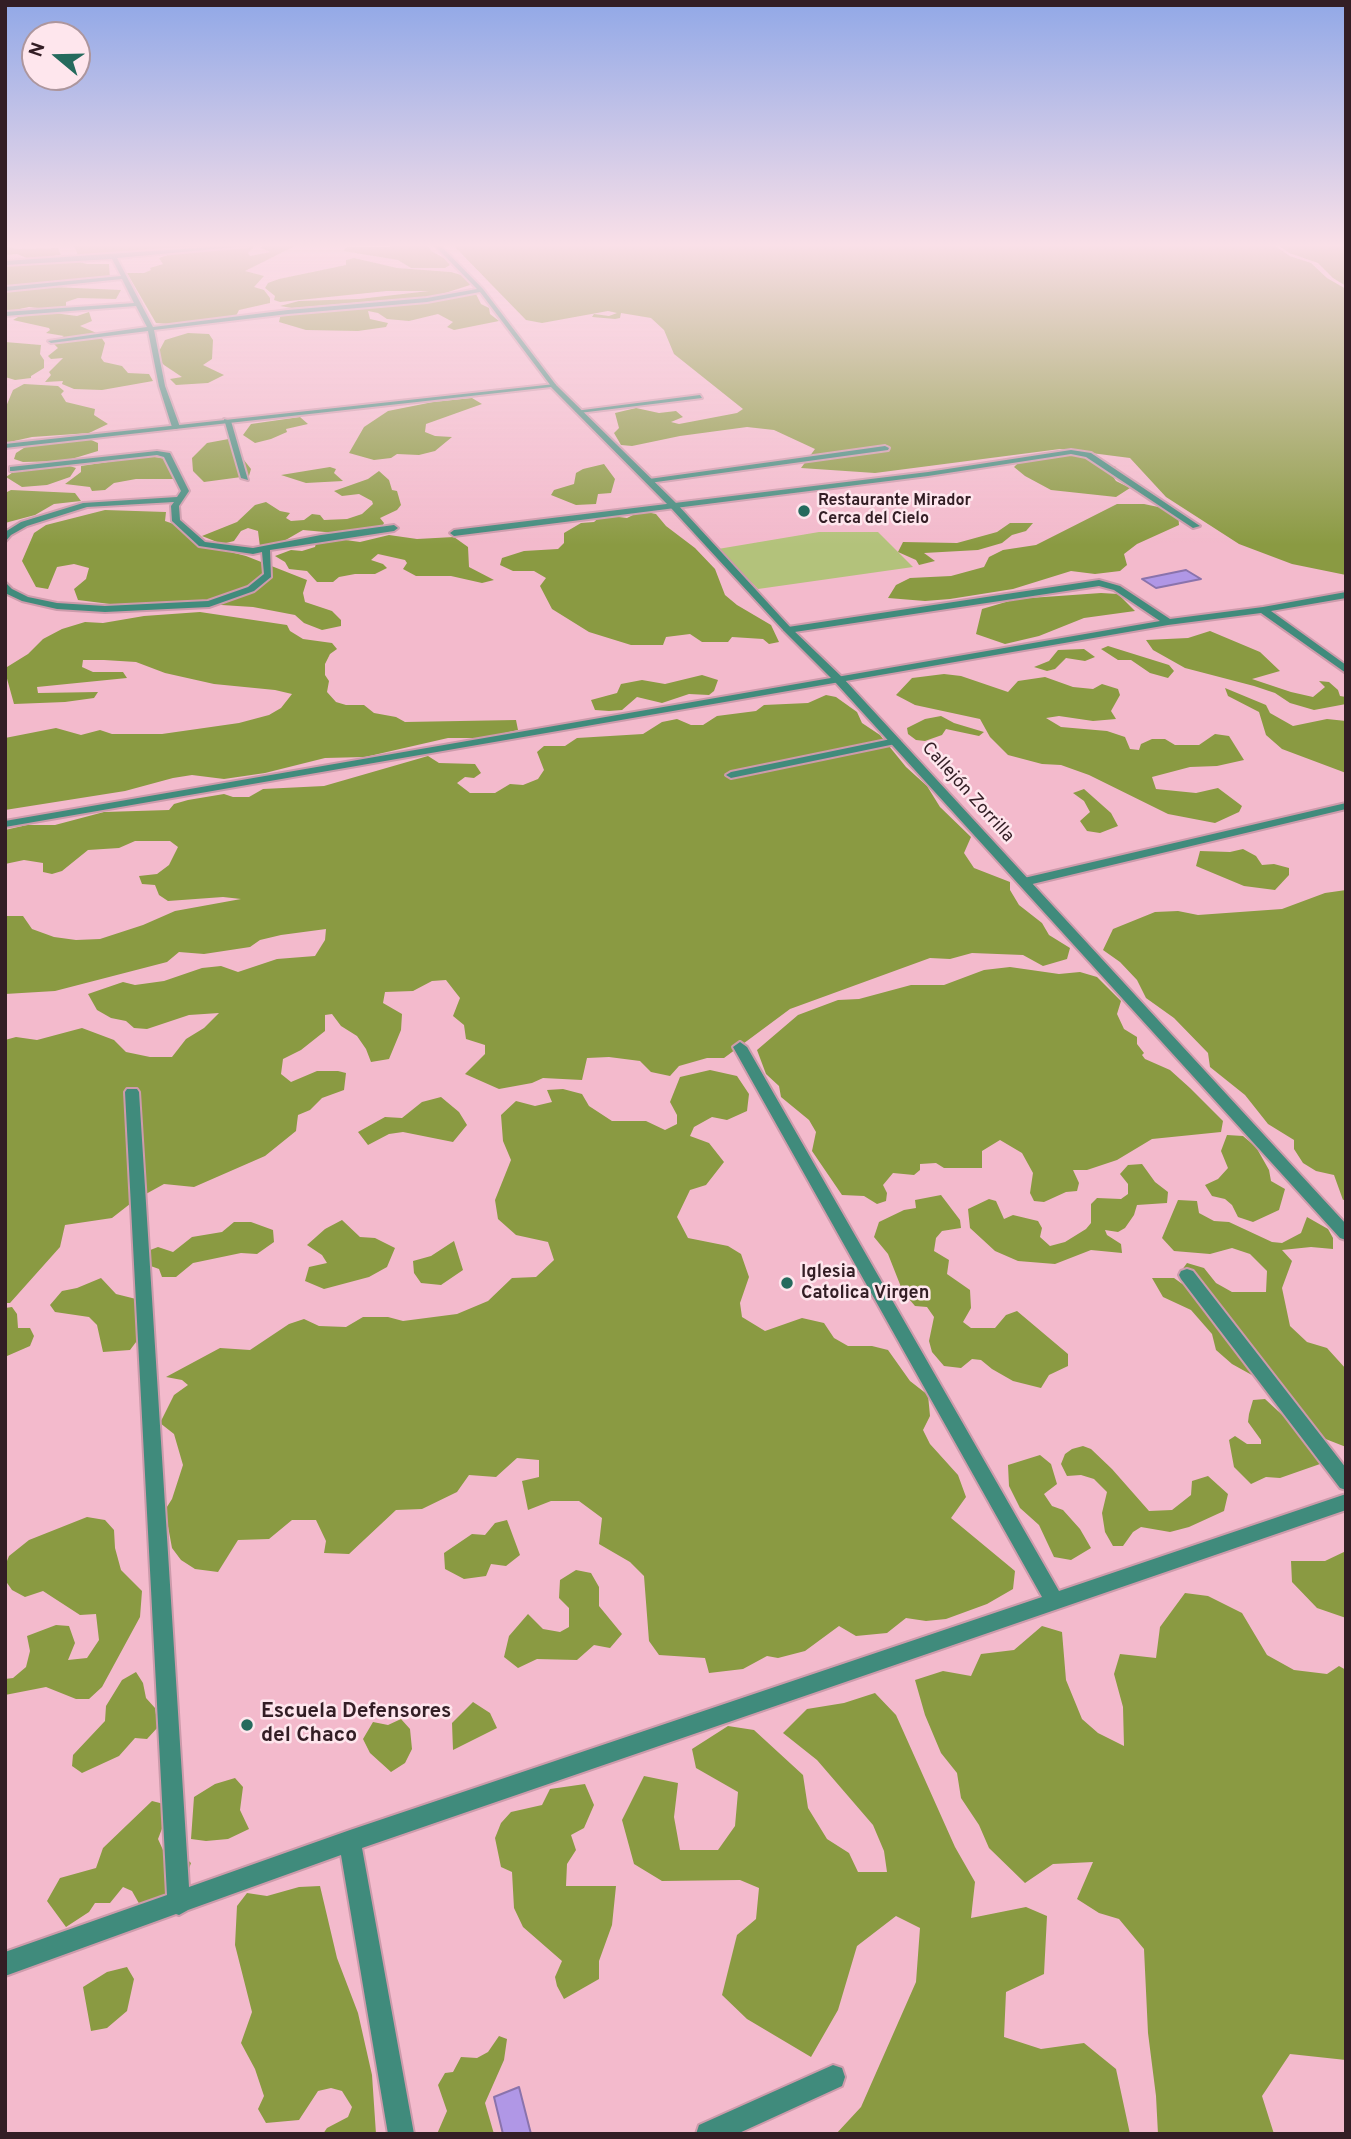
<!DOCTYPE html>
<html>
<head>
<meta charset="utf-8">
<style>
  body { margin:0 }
  #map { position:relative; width:1351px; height:2139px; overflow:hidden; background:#f3bacc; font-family:Overpass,sans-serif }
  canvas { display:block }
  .frame { position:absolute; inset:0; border:7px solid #331e25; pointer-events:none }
  .north { position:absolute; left:21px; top:21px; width:70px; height:70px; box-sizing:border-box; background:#fee6ed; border:2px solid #ad969d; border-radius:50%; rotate:289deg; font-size:19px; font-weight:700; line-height:28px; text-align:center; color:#331e25 }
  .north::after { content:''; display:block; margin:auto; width:24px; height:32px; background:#256a5d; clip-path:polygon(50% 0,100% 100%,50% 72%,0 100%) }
</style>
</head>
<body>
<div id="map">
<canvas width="1351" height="2139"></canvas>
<div class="frame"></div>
<div class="north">N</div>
</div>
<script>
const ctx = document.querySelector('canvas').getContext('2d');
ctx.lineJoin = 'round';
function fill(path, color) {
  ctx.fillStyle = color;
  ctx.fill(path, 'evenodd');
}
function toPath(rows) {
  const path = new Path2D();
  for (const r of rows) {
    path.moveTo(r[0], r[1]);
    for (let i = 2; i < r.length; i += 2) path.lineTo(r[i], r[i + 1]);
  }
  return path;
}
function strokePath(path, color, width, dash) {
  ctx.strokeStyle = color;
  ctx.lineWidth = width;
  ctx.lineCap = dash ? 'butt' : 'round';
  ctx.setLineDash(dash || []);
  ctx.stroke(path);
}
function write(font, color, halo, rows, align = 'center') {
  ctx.font = font + ' Overpass,sans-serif';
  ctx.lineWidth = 5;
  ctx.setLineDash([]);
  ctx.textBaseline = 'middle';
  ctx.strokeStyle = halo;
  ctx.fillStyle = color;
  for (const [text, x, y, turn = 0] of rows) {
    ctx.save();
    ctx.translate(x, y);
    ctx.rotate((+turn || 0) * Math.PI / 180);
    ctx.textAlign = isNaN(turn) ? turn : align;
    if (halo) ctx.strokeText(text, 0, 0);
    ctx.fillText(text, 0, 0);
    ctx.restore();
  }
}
const green = toPath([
  [819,532,878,532,913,567,758,589,718,549]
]);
const forest = toPath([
  [5,246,18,249,58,248,61,255,29,259,17,254,5,255],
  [74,246,214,246,200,248,255,246,248,253,250,256,270,252,261,248,262,246,295,246,245,271,264,276,254,287,264,290,270,298,270,303,239,310,236,316,169,324,156,323,127,273,144,273,151,270,150,268,163,264,159,258,185,249,145,253,78,255],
  [428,246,431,251,444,258,450,265,445,268,411,268,398,260,343,251,347,247],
  [454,246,1275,246,1290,256,1311,263,1327,278,1346,289,1346,575,1292,564,1239,544,1166,497,1130,458,1060,449,875,473,801,468,815,449,774,430,747,427,680,436,632,446,621,445,614,433,619,428,615,413,636,408,659,413,676,411,683,417,671,422,679,424,737,413,743,409,674,354,664,330,651,318,621,313,620,318,615,319,592,317,594,314,609,316,617,313,608,311,542,323,526,320],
  [1279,246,1346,246,1346,286,1333,278,1318,263,1289,253],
  [354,258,397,268,451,272,468,277,470,285,436,296,292,308,280,306,299,301,359,299,429,291,387,291,280,302,274,300,275,296,265,288,268,283,279,279,346,265,346,260],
  [71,260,87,264,109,264,110,279,5,286,5,265],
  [53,287,121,290,116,299,78,298,66,302,66,306,47,309,29,307,5,312,5,290],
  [475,292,481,304,489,308,490,314,499,321,454,330,447,327,453,322,438,314,409,321,387,319,378,313,368,311,370,319,388,323,386,327,358,331,306,330,279,322,281,313,450,297,456,293],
  [89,312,92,321,80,326,99,334,105,343,101,358,104,362,122,366,128,373,149,374,153,381,102,390,74,389,62,384,63,381,45,382,51,375,49,372,63,358,51,359,48,356,58,348,52,342,64,336,46,333,50,330,49,328,13,320,18,317,32,315,54,313,77,316],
  [188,333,209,334,213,340,212,359,203,365,224,375,208,383,176,385,170,379,182,377,164,365,156,357,165,340],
  [5,342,41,345,40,354,44,360,44,368,31,376,31,378,15,380,5,377],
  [24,384,58,386,64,391,61,394,66,402,95,409,94,415,108,424,89,433,32,437,5,443,5,409,13,390],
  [472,398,482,404,426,424,425,432,435,436,452,437,435,451,419,455,397,454,391,458,374,460,349,453,364,427,388,411,433,402],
  [300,417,308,424,286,429,287,432,271,439,255,443,243,435,251,424],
  [234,438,240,455,251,469,249,476,204,482,193,471,192,458,207,443],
  [89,439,98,443,98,451,65,461,23,462,14,459,16,453,27,446],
  [1077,453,1116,467,1112,475,1116,481,1130,488,1116,497,1051,490,1025,476,1014,467,1020,461],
  [148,456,168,459,178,467,177,479,136,479,114,483,105,490,92,491,90,487,65,484,81,472,81,466],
  [63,464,76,468,70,477,47,485,22,487,6,477,19,468],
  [604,464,615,479,611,493,598,494,596,504,576,505,551,495,554,490,574,484,576,473,583,469],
  [330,467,336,469,334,473,343,481,306,483,281,475],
  [379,471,389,480,392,490,397,491,401,505,397,510,380,518,384,523,381,529,368,536,303,530,277,545,260,547,258,531,248,528,241,531,234,541,222,544,202,536,237,522,255,505,266,502,280,511,290,513,286,518,291,521,304,520,312,514,320,515,324,520,347,519,362,514,373,504,372,501,359,494,342,496,334,491,368,479],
  [11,490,75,493,81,501,54,504,35,515,5,523,5,493],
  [1117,504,1144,504,1163,508,1178,513,1179,525,1137,544,1124,554,1127,565,1120,571,1095,574,1071,571,1013,589,950,599,925,601,888,598,896,585,910,578,951,576,984,567,989,557,1003,550,1036,545],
  [105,510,166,512,165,521,191,530,194,535,190,539,195,543,246,556,307,580,303,593,305,602,332,611,341,620,341,626,322,630,304,623,295,615,253,607,206,604,126,606,78,600,74,589,86,579,89,568,74,564,57,567,48,589,36,587,22,561,34,533,46,525],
  [641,511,656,514,666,526,695,548,715,569,725,595,737,605,771,625,779,642,769,644,763,639,732,637,728,642,702,642,690,634,666,637,663,645,631,645,589,632,552,609,540,586,546,578,534,571,513,571,500,565,502,558,524,551,558,549,564,543,564,533,581,523,594,522,602,515,627,518],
  [1010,523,1033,523,1026,531,1012,535,1002,543,978,550,924,553,935,561,919,565,916,560,898,552,903,542,957,543,997,532],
  [389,535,417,539,454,537,468,547,469,567,494,580,482,583,451,576,416,576,403,569,407,563,405,560,378,554,371,560,383,564,387,568,375,574,355,574,339,577,333,582,317,582,307,571,289,569,285,562,275,556,291,550,302,551,315,547,317,540,331,538,360,542],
  [1101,593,1118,594,1135,611,1084,618,1039,636,1005,644,976,634,982,609,1016,599],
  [200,612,287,625,290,631,303,639,332,643,337,649,330,654,325,664,325,675,329,681,327,692,336,702,346,705,364,705,374,713,396,717,405,722,516,720,518,730,482,738,448,738,365,757,325,758,265,773,224,779,192,775,173,778,125,791,5,810,5,738,56,728,81,735,100,730,112,734,162,734,239,723,269,715,281,708,292,694,275,690,214,684,165,673,136,662,104,660,83,660,82,667,93,672,123,672,127,678,37,687,38,693,98,692,94,698,65,702,14,704,6,675,7,667,28,654,43,639,62,629,85,622,103,623,144,616],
  [1210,631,1260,652,1280,671,1252,679,1291,692,1313,697,1325,687,1319,681,1329,682,1338,690,1340,696,1346,697,1346,704,1314,710,1290,703,1275,693,1254,686,1185,668,1153,650,1146,640,1188,638],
  [1108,646,1169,665,1174,671,1168,678,1150,673,1131,660,1118,660,1101,649],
  [1084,649,1095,657,1085,661,1066,658,1055,669,1047,671,1034,667,1049,661,1058,650],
  [944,674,961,676,1008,692,1018,681,1045,677,1073,687,1093,689,1102,684,1118,689,1120,695,1111,711,1116,719,1093,721,1059,716,1046,718,1061,727,1107,731,1125,737,1130,749,1139,750,1141,744,1152,739,1165,739,1175,745,1199,745,1215,734,1229,736,1244,760,1217,766,1190,767,1152,777,1156,789,1196,793,1218,788,1242,806,1239,812,1215,823,1168,814,1089,775,1061,765,1042,764,1008,755,990,737,980,719,915,705,896,695,912,678],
  [702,675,718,680,714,691,709,695,689,694,662,703,637,697,622,710,609,711,595,710,591,700,617,693,621,684,642,680,665,684],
  [1225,688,1266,705,1270,713,1293,726,1327,719,1346,721,1346,773,1282,749,1266,735,1259,712,1228,696],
  [826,695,836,697,857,712,862,723,880,735,906,767,927,786,940,807,971,837,964,853,974,868,1010,882,1010,890,1019,905,1042,923,1049,935,1070,948,1067,959,1043,966,1023,955,972,953,950,959,930,958,790,1009,724,1058,707,1058,679,1066,670,1076,651,1072,640,1061,609,1057,587,1058,582,1080,543,1078,532,1083,499,1089,465,1074,485,1054,485,1045,466,1039,464,1025,453,1016,460,998,446,980,432,981,413,991,385,992,383,1003,402,1014,401,1030,389,1059,371,1062,366,1049,357,1036,341,1026,332,1014,325,1015,325,1031,301,1050,283,1059,281,1074,291,1082,317,1071,338,1071,346,1073,344,1090,322,1098,310,1110,298,1115,296,1131,265,1156,194,1187,164,1184,135,1200,112,1218,65,1225,60,1247,10,1303,5,1303,5,1040,16,1037,37,1040,82,1028,114,1040,126,1052,150,1057,172,1057,186,1039,204,1028,219,1013,189,1015,147,1029,134,1028,126,1021,111,1018,97,1010,88,994,123,982,135,985,164,981,202,968,221,966,238,972,277,959,315,956,325,940,326,929,281,935,260,940,250,947,204,954,179,952,167,962,55,991,5,994,5,916,23,916,32,929,54,937,76,940,100,939,143,925,175,911,241,899,223,897,168,901,159,895,155,885,142,884,139,876,157,874,169,865,178,847,170,841,135,841,119,848,88,850,62,871,52,874,43,872,43,863,24,860,5,864,5,830,27,825,55,825,104,812,169,810,174,804,188,800,224,794,233,797,249,797,263,789,324,786,428,756,439,763,475,764,481,773,474,778,465,777,457,783,470,793,495,793,510,784,523,785,538,779,544,770,537,752,544,746,565,746,577,738,643,734,662,722,677,719,691,725,703,725,717,716,756,711,764,705,808,703],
  [941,716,954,723,984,732,979,736,946,729,942,735,925,741,916,740,908,734,907,728,925,719],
  [1084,789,1111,813,1118,826,1100,833,1087,831,1080,821,1090,812,1084,801,1073,793],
  [1243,849,1256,856,1262,865,1274,864,1289,868,1289,875,1275,890,1244,886,1196,866,1200,851,1230,852],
  [1346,890,1346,1199,1343,1200,1334,1175,1316,1171,1303,1163,1294,1149,1294,1140,1268,1124,1245,1095,1210,1067,1208,1053,1174,1018,1146,998,1137,980,1120,962,1103,950,1113,929,1155,912,1178,911,1198,915,1282,909,1325,893],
  [1010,967,1059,974,1080,972,1097,977,1121,1001,1117,1014,1124,1029,1137,1037,1137,1044,1144,1053,1142,1055,1145,1059,1170,1070,1190,1088,1223,1121,1221,1132,1152,1139,1117,1160,1087,1170,1073,1170,1079,1183,1077,1191,1066,1192,1044,1202,1034,1201,1030,1193,1033,1173,1022,1153,1000,1140,982,1151,982,1168,944,1168,936,1163,920,1164,920,1170,914,1175,893,1173,883,1185,887,1193,886,1201,877,1204,864,1196,842,1195,812,1151,816,1132,809,1120,781,1097,779,1086,766,1074,757,1050,798,1015,838,1000,859,999,911,985,944,985,984,970],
  [710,1070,737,1076,749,1094,747,1111,727,1120,712,1117,694,1127,690,1136,709,1143,724,1162,706,1185,690,1190,677,1217,688,1238,728,1246,741,1254,749,1277,740,1303,742,1317,765,1331,802,1318,824,1323,834,1338,848,1346,872,1346,888,1350,910,1381,928,1395,930,1416,923,1430,930,1444,958,1475,966,1497,951,1518,1015,1571,1013,1589,987,1604,946,1619,926,1621,906,1618,887,1633,856,1636,839,1626,805,1651,778,1658,767,1656,743,1669,709,1673,705,1658,659,1655,649,1641,644,1576,630,1562,599,1544,602,1518,579,1501,551,1501,528,1510,522,1481,539,1477,539,1460,517,1458,496,1477,469,1475,457,1492,422,1509,396,1510,349,1554,324,1553,326,1541,316,1520,292,1520,269,1539,238,1540,218,1572,195,1569,181,1560,172,1548,165,1510,172,1499,183,1465,174,1434,160,1423,174,1395,188,1385,182,1380,166,1377,220,1348,250,1350,289,1324,304,1319,319,1326,346,1327,363,1317,388,1317,403,1321,457,1314,488,1301,512,1278,536,1277,554,1260,548,1242,516,1235,498,1219,495,1200,511,1160,503,1141,501,1115,516,1101,535,1106,552,1102,547,1090,563,1089,582,1094,589,1106,612,1121,646,1121,665,1130,677,1124,677,1115,670,1102,680,1077],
  [441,1097,459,1112,467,1125,453,1142,403,1132,389,1134,368,1145,358,1132,385,1117,402,1118,422,1102],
  [1227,1135,1243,1136,1256,1147,1269,1170,1271,1181,1285,1189,1279,1210,1253,1222,1238,1217,1232,1205,1225,1199,1212,1196,1205,1185,1218,1179,1228,1168,1221,1151],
  [1142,1164,1155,1182,1168,1192,1167,1203,1137,1205,1134,1215,1125,1228,1118,1232,1105,1230,1107,1235,1121,1244,1122,1253,1091,1250,1055,1264,1018,1261,995,1251,970,1228,968,1209,989,1199,996,1201,1004,1219,1013,1215,1038,1221,1042,1228,1040,1237,1050,1246,1065,1242,1086,1229,1091,1223,1091,1204,1097,1198,1121,1199,1128,1194,1128,1184,1120,1174,1128,1165],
  [941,1195,960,1220,961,1228,942,1231,936,1238,934,1251,949,1260,947,1274,970,1290,971,1308,963,1322,971,1328,995,1328,1006,1315,1017,1311,1068,1354,1068,1366,1049,1375,1041,1388,1013,1381,992,1369,981,1360,972,1359,961,1368,944,1366,932,1352,929,1341,934,1317,927,1307,915,1306,903,1292,888,1254,874,1237,879,1222,904,1210,916,1208,915,1200],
  [1178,1200,1197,1201,1199,1213,1214,1221,1229,1222,1272,1242,1282,1243,1301,1233,1307,1217,1328,1229,1333,1238,1333,1249,1311,1247,1282,1250,1292,1261,1282,1288,1290,1326,1307,1342,1327,1348,1346,1369,1346,1447,1323,1438,1299,1419,1277,1389,1232,1364,1216,1350,1212,1334,1191,1310,1163,1297,1152,1278,1174,1278,1195,1293,1199,1289,1179,1274,1187,1263,1204,1268,1216,1283,1232,1292,1266,1292,1267,1271,1250,1254,1232,1248,1210,1254,1174,1251,1162,1238],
  [342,1220,360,1237,375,1238,395,1248,387,1267,369,1277,324,1289,305,1281,309,1267,327,1263,322,1255,307,1245,325,1229],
  [234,1222,251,1222,273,1230,274,1242,257,1254,241,1253,193,1263,176,1277,162,1277,159,1269,145,1264,145,1252,158,1247,173,1252,192,1237,222,1232],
  [454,1241,463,1270,441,1285,421,1283,414,1273,413,1261,431,1256],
  [101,1278,116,1294,144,1301,149,1325,130,1350,103,1352,97,1325,89,1317,55,1312,50,1305,62,1291,77,1288],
  [12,1307,17,1314,18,1328,30,1328,34,1336,30,1346,7,1356,5,1362,5,1308],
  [1265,1399,1278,1411,1329,1457,1320,1464,1280,1478,1266,1477,1251,1484,1234,1467,1229,1440,1235,1436,1247,1444,1261,1444,1261,1440,1248,1422,1249,1414,1253,1400],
  [1083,1446,1091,1449,1112,1469,1149,1511,1172,1510,1191,1495,1192,1481,1208,1476,1228,1494,1224,1511,1189,1527,1170,1532,1141,1527,1133,1532,1123,1546,1113,1546,1105,1532,1102,1513,1107,1492,1094,1479,1081,1475,1067,1476,1061,1464,1065,1454,1072,1449],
  [1040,1455,1051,1464,1057,1484,1044,1494,1052,1506,1063,1510,1080,1529,1091,1548,1071,1560,1054,1557,1039,1525,1020,1508,1009,1486,1008,1465],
  [87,1517,105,1520,114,1530,115,1548,121,1570,142,1591,140,1617,102,1687,89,1699,76,1699,46,1687,5,1695,5,1679,13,1678,26,1667,30,1651,27,1636,56,1625,69,1626,75,1643,68,1660,87,1658,99,1640,96,1614,80,1615,43,1591,25,1597,12,1590,5,1580,5,1566,9,1556,29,1540],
  [507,1520,520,1555,506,1566,491,1564,486,1576,464,1579,445,1569,444,1553,472,1534,485,1535,495,1523],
  [1346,1551,1346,1618,1317,1608,1292,1582,1291,1561,1325,1561],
  [576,1570,591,1573,599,1587,599,1606,622,1634,610,1648,594,1645,577,1660,537,1659,518,1668,504,1657,509,1636,528,1614,543,1629,560,1632,569,1627,569,1608,559,1598,560,1580],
  [1185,1593,1208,1596,1242,1613,1267,1655,1294,1670,1327,1674,1339,1666,1346,1670,1346,2060,1290,2054,1262,2096,1274,2134,1158,2134,1156,2096,1148,2033,1144,1949,1119,1919,1099,1913,1077,1899,1093,1862,1053,1864,1025,1883,989,1848,979,1825,961,1798,957,1773,941,1753,925,1715,915,1680,943,1671,971,1676,981,1654,1014,1650,1042,1626,1062,1632,1066,1680,1082,1719,1098,1733,1124,1746,1123,1707,1114,1674,1120,1654,1156,1658,1160,1627],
  [136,1672,143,1683,146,1698,155,1708,158,1727,147,1739,135,1738,119,1756,82,1773,72,1766,73,1755,105,1721,106,1706,122,1680],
  [875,1693,896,1715,955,1847,975,1882,971,1918,1026,1907,1047,1916,1044,1974,1006,1992,1004,2037,1041,2049,1084,2043,1116,2069,1130,2134,836,2134,861,2107,916,1982,920,1928,896,1916,857,1946,838,2010,811,2057,747,2019,722,1995,737,1935,756,1919,759,1888,740,1880,662,1881,634,1864,622,1820,644,1776,678,1783,674,1817,680,1850,718,1850,735,1826,738,1792,696,1768,692,1749,728,1726,754,1730,803,1775,808,1808,827,1839,849,1853,858,1872,887,1872,884,1851,873,1825,817,1760,783,1733,807,1709,844,1703],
  [473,1702,490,1713,497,1728,453,1750,452,1723],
  [401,1719,410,1729,412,1749,405,1763,391,1772,370,1753,363,1739,373,1722,388,1725],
  [235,1778,243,1787,240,1810,249,1829,228,1839,206,1841,191,1839,194,1797,215,1784],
  [585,1784,594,1805,584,1828,571,1835,576,1850,567,1864,566,1886,616,1886,612,1925,599,1961,599,1979,564,1999,557,1986,555,1977,562,1961,523,1927,514,1908,512,1872,501,1867,495,1838,501,1823,511,1812,542,1805,550,1789],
  [152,1801,164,1804,163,1826,158,1839,163,1850,181,1854,191,1863,186,1877,164,1899,141,1907,132,1891,123,1887,110,1903,95,1903,89,1912,66,1927,47,1901,60,1878,96,1868,103,1848],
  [320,1886,337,1958,358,2013,372,2075,376,2134,323,2134,327,2128,348,2117,352,2107,342,2091,331,2088,318,2091,299,2120,266,2123,258,2109,264,2096,255,2069,241,2043,252,2012,235,1945,237,1906,247,1893,267,1896,299,1887],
  [127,1967,134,1979,127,2011,107,2028,91,2031,83,1987,107,1972],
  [499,2036,507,2039,504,2060,485,2103,494,2134,437,2134,447,2111,438,2085,445,2073,453,2072,461,2057,477,2058,488,2052]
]);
const water = toPath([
  [1186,570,1201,579,1156,588,1142,579,1186,570],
  [519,2087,531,2134,503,2134,494,2097,519,2087]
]);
const minor = toPath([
  [226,246,248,246,117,258,153,327,288,310,427,298,477,289,435,246,441,246,483,289,556,385,551,386,480,292,427,302,288,314,154,330,165,386,180,427,176,429,172,427,159,386,148,331,51,343,48,341,147,327,136,306,5,316,5,312,134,303,122,279,5,291,5,287,121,276,112,259,5,265,5,261,226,246],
  [700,395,702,398,579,413,575,411,700,395],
  [224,419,231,421,248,480,241,478,224,419],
  [885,446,889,448,888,450,649,483,645,481,649,479,885,446],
  [1071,450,1091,453,1200,526,1193,528,1086,457,1071,454,928,476,454,536,450,533,454,530,928,472,1071,450],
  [157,451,170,453,189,491,179,506,180,520,205,542,253,548,321,535,394,525,398,528,394,531,270,550,271,577,254,591,209,607,105,612,57,609,22,601,5,593,5,582,12,589,28,597,57,603,105,606,208,601,248,587,264,574,262,552,253,554,199,546,172,521,171,506,174,502,87,507,27,526,11,535,5,542,5,532,21,522,83,503,177,497,181,491,164,457,157,455,13,471,10,471,10,467,157,451],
  [1099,580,1120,586,1170,619,1263,607,1346,592,1346,598,1271,611,1346,665,1346,673,1261,613,1168,625,5,827,5,821,1160,621,1114,590,1099,586,788,633,783,630,788,627,1099,580],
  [896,738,901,741,900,743,731,778,726,775,731,772,896,738],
  [1346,803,1346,809,1024,886,1018,882,1024,878,1346,803],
  [740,1042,747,1047,1059,1591,1346,1494,1346,1510,362,1848,414,2134,388,2134,341,1855,188,1910,179,1915,176,1914,5,1976,5,1952,167,1895,125,1092,127,1089,137,1089,139,1092,189,1887,350,1830,1042,1597,733,1047,740,1042],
  [1187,1269,1193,1271,1346,1468,1346,1490,1340,1488,1181,1279,1179,1275,1181,1271,1187,1269],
  [833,2065,842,2068,845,2077,842,2086,737,2134,696,2134,699,2125,833,2065]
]);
const tertiary = toPath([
  [555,384,677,504,791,628,843,678,1346,1224,1346,1240,1340,1238,835,682,785,632,671,508,551,387,5,448,5,444,555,384]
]);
const markers = [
  [804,511,7,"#256a5d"],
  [787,1283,7,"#256a5d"],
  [247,1725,7,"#256a5d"]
];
const farPoinames = [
  ["Restaurante Mirador",818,502],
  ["Cerca del Cielo",818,520]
];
const streetNames = [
  ["Callejón Zorrilla",967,793,48]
];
const poiNames = [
  ["Iglesia",801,1273],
  ["Catolica Virgen",801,1294]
];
const nearPoinames = [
  ["Escuela Defensores",261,1713],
  ["del Chaco",261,1737]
];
fill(green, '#b3c27b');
fill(forest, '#8a9a42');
fill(water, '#b097e6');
strokePath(water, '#8a73ac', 2);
strokePath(minor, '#cd9bab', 4);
strokePath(tertiary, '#cd9bab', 4);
fill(minor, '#408b7c');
fill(tertiary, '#408b7c');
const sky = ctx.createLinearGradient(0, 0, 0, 545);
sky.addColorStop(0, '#91a8e7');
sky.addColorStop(0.45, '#fae0e8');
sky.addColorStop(1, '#fae0e800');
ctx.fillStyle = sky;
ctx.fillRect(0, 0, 1351, 545);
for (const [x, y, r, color] of markers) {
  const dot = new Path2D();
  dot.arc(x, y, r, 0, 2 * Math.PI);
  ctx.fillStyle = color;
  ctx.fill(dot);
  strokePath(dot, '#fee6ed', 2.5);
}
write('bold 16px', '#331e25', '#fee6ed', farPoinames, 'left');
write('18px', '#331e25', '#fee6ed', streetNames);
write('bold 18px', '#331e25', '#fee6ed', poiNames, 'left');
write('bold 21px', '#331e25', '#fee6ed', nearPoinames, 'left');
</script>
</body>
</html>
